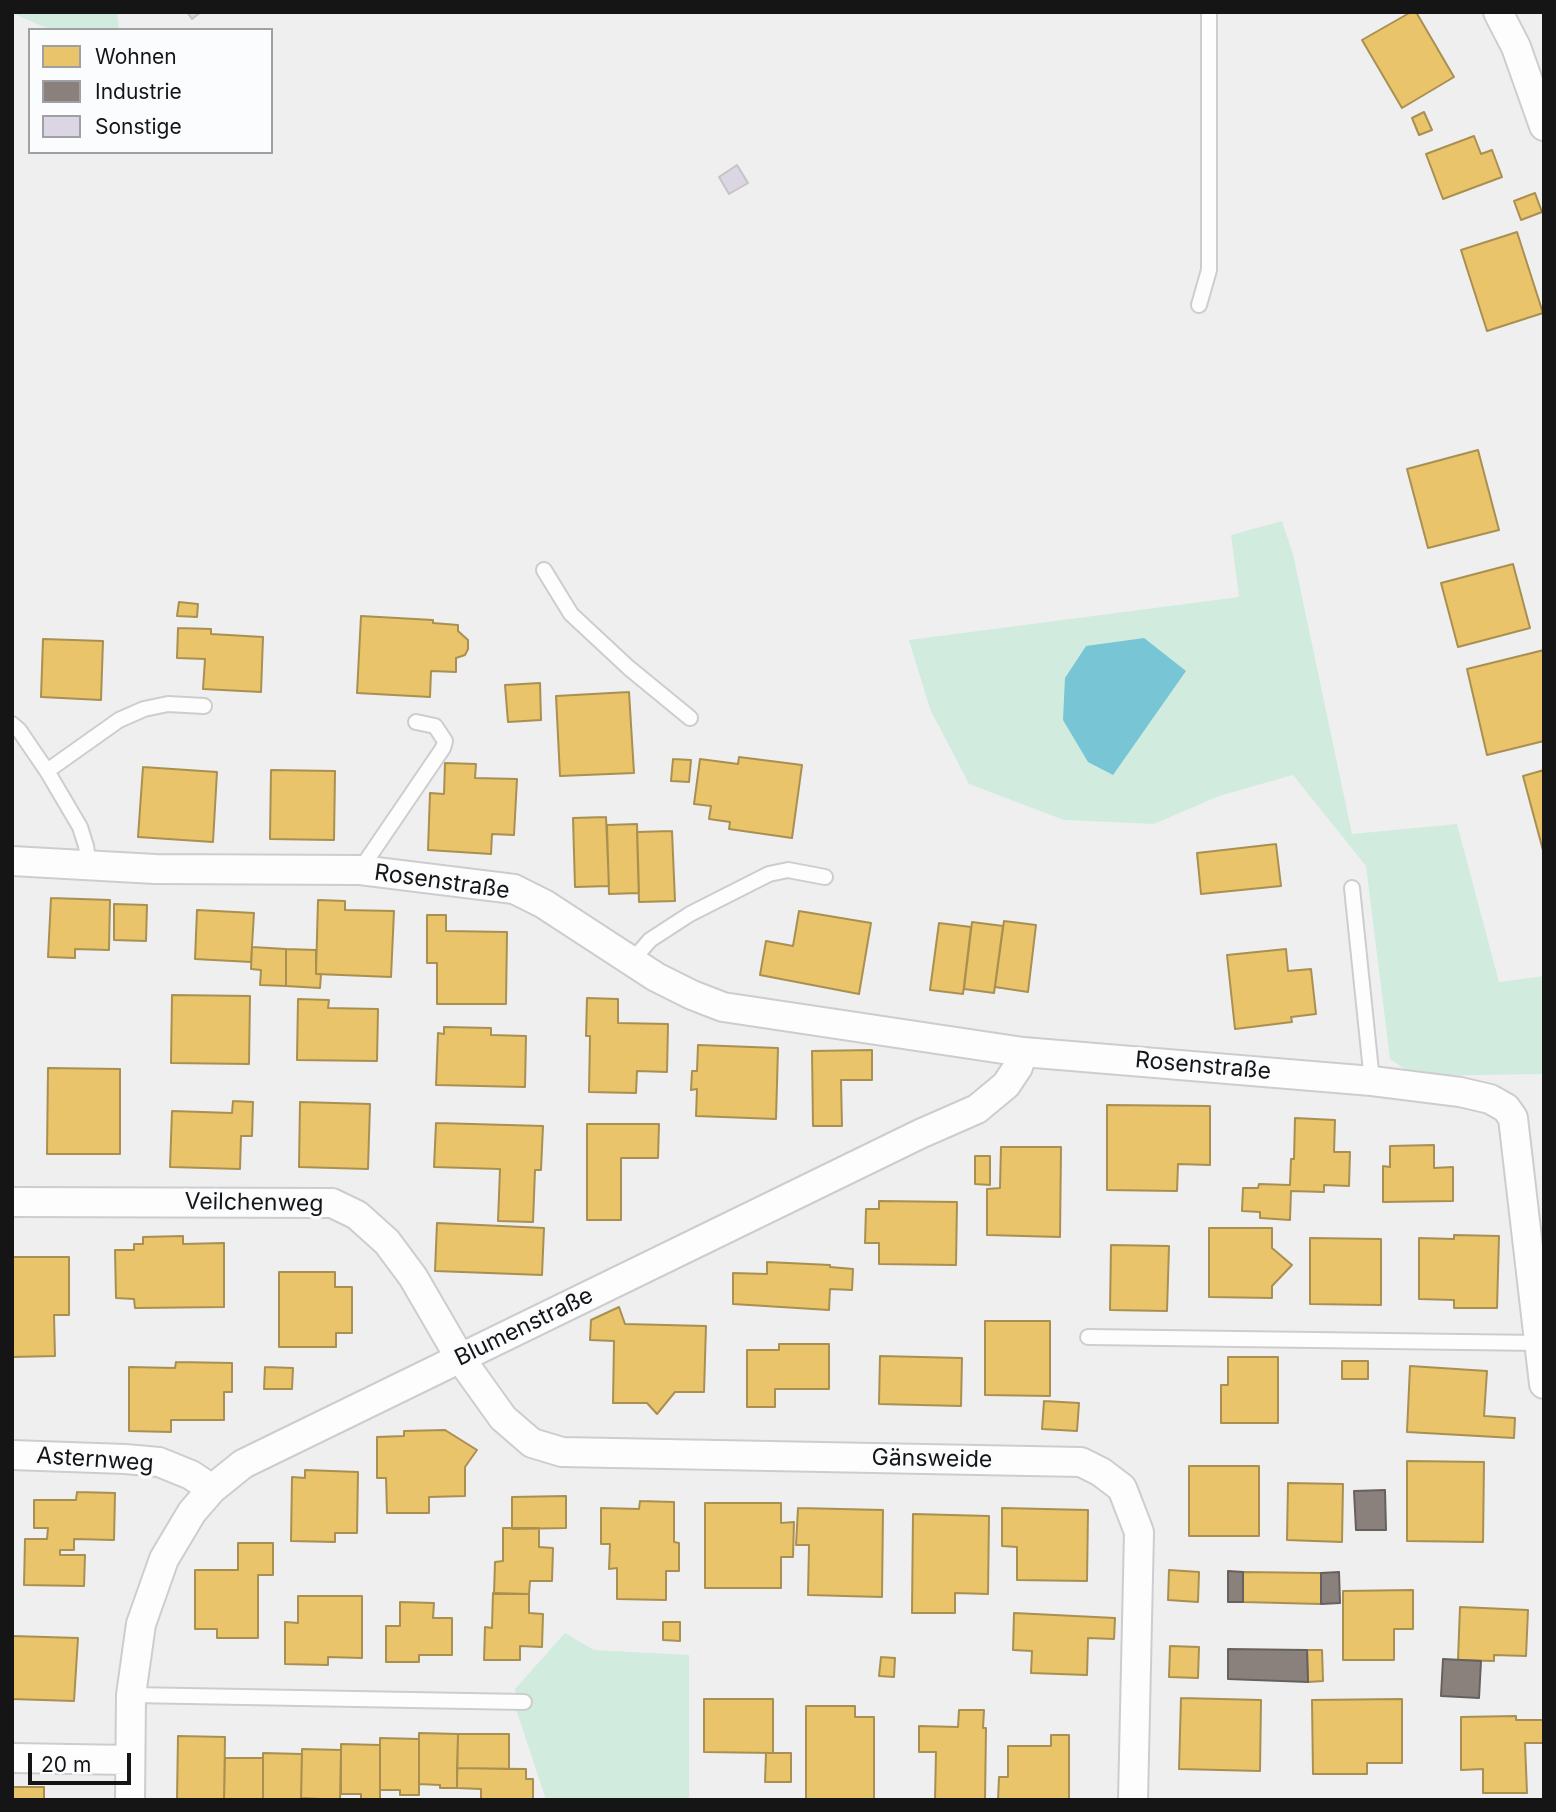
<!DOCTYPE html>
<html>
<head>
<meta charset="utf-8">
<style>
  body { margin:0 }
  #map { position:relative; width:1556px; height:1812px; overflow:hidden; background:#efeff0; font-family:Inter,sans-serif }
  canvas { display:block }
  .frame { position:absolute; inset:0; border:14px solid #151516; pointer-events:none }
  .legend { position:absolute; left:28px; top:28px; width:245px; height:126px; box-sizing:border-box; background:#fbfcfe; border:2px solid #9fa0a1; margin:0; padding:9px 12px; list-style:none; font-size:21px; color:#151516 }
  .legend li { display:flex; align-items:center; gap:14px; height:35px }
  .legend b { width:35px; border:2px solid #9fa0a1 }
  .scale { position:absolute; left:28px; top:1753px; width:103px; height:32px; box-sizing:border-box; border:4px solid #151516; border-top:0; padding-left:9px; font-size:21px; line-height:24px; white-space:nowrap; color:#151516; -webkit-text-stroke:5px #fbfcfe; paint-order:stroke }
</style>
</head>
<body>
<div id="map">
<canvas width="1556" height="1812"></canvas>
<div class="frame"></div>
<ul class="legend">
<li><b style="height:19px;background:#e9c46a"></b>Wohnen</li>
<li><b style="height:19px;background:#8a817c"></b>Industrie</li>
<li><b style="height:19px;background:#dcd6e4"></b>Sonstige</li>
</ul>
<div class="scale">20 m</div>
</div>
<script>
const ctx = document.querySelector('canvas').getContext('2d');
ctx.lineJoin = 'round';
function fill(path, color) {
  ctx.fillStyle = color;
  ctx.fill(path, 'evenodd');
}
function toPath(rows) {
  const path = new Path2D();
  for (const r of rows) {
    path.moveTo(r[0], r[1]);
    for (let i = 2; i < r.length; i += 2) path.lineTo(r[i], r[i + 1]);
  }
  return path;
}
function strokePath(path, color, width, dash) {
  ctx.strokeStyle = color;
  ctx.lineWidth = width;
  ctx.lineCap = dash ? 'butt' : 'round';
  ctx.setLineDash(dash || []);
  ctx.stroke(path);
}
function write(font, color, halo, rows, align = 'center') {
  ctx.font = font + ' Inter,sans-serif';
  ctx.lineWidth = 7;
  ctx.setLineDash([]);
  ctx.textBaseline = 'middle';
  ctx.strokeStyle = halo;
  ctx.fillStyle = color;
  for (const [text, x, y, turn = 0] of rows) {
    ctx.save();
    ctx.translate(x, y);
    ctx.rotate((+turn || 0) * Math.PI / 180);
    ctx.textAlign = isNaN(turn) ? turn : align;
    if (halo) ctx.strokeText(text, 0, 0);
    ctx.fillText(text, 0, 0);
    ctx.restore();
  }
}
const green = toPath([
  [117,12,119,30,51,30,12,13],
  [1282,521,1293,554,1352,834,1457,824,1499,982,1544,976,1544,1074,1415,1076,1390,1059,1366,866,1293,775,1219,796,1154,824,1064,820,969,784,930,709,909,640,1239,597,1231,535],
  [565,1633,594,1650,689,1655,689,1800,546,1800,517,1712,515,1689]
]);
const water = toPath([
  [1144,638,1186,671,1113,775,1088,762,1063,720,1065,678,1086,646]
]);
const homes = toPath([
  [1411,12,1416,12,1454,77,1402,108,1362,40,1411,12],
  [1424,112,1432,130,1419,135,1412,118,1424,112],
  [1474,136,1481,154,1492,150,1502,177,1443,199,1426,154,1474,136],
  [1535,193,1542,212,1521,220,1514,201,1535,193],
  [1517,232,1543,313,1487,331,1461,250,1517,232],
  [1478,450,1499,530,1428,548,1407,469,1478,450],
  [1513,564,1530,628,1458,647,1441,583,1513,564],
  [179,602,198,604,197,617,177,616,179,602],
  [361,616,433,620,433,623,458,625,458,631,468,640,468,649,465,655,456,658,456,672,431,671,430,697,357,693,361,616],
  [178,628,211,629,211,634,263,637,261,692,203,689,205,659,177,658,178,628],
  [43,639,103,641,101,700,41,697,43,639],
  [1544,650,1544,741,1487,755,1467,669,1544,650],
  [540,683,541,720,508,722,505,685,540,683],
  [629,692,634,773,560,776,556,696,629,692],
  [739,757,802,765,792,838,729,829,730,822,709,819,711,806,694,804,700,759,738,764,739,757],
  [673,759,691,760,689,782,671,781,673,759],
  [445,763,476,764,475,778,517,779,514,835,492,834,491,854,428,850,430,793,444,794,445,763],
  [143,767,217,772,213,842,138,837,143,767],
  [271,770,335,771,334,840,270,839,271,770],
  [1544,770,1544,854,1523,776,1544,770],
  [606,817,609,886,575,887,573,818,606,817],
  [637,824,639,893,609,894,607,825,637,824],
  [672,831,675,901,639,902,637,832,672,831],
  [1276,844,1281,886,1201,894,1197,853,1276,844],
  [51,898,110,900,109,950,75,949,75,958,48,957,51,898],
  [318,900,345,901,345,910,394,911,391,977,316,974,318,900],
  [114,904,147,905,146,941,114,940,114,904],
  [197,910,254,913,251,962,195,959,197,910],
  [799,911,871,923,859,994,760,975,766,941,793,946,799,911],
  [427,915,446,915,446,931,507,932,506,1004,437,1004,437,963,427,963,427,915],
  [1004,921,1036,925,1028,992,995,987,1004,921],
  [972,922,1003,926,994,993,964,989,972,922],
  [939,923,971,927,963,994,930,990,939,923],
  [252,947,286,949,286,986,260,985,261,970,251,969,252,947],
  [286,949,316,950,316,974,321,974,320,988,286,986,286,949],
  [1286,949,1288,971,1311,969,1316,1014,1291,1017,1292,1022,1235,1029,1227,955,1286,949],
  [172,995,250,996,249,1064,171,1063,172,995],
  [587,998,618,999,618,1023,668,1024,667,1072,637,1071,636,1093,589,1092,590,1036,586,1036,587,998],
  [298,999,329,1000,328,1008,378,1009,377,1061,297,1060,298,999],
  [444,1027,491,1028,491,1035,526,1036,525,1087,436,1085,438,1033,444,1034,444,1027],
  [698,1045,778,1048,776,1119,696,1116,697,1089,691,1090,692,1071,697,1071,698,1045],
  [872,1050,872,1080,841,1080,842,1126,813,1126,812,1051,872,1050],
  [48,1068,120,1069,120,1154,47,1154,48,1068],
  [233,1101,253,1102,252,1136,241,1136,240,1169,170,1167,172,1111,232,1113,233,1101],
  [300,1102,370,1104,368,1169,299,1167,300,1102],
  [1107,1105,1210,1106,1210,1165,1178,1164,1177,1191,1107,1190,1107,1105],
  [1295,1118,1335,1120,1334,1152,1350,1152,1349,1186,1324,1185,1324,1192,1291,1191,1290,1220,1260,1218,1260,1212,1242,1211,1243,1188,1258,1188,1259,1184,1290,1185,1291,1159,1294,1159,1295,1118],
  [436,1123,543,1126,541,1170,535,1170,533,1222,498,1221,500,1169,434,1167,436,1123],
  [587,1124,659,1124,658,1158,621,1158,621,1220,587,1220,587,1124],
  [1434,1145,1434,1168,1453,1167,1453,1201,1383,1202,1383,1166,1390,1167,1390,1146,1434,1145],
  [1001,1147,1061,1147,1060,1237,987,1235,987,1189,1000,1188,1001,1147],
  [975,1156,990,1156,990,1185,975,1184,975,1156],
  [879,1201,957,1202,956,1265,879,1264,879,1243,865,1243,866,1209,879,1209,879,1201],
  [437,1223,544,1228,542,1275,435,1271,437,1223],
  [1209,1228,1272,1228,1272,1248,1292,1265,1272,1286,1272,1298,1209,1297,1209,1228],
  [1454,1235,1499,1236,1497,1308,1454,1308,1454,1300,1419,1299,1419,1238,1454,1239,1454,1235],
  [183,1236,183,1244,224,1243,224,1307,135,1308,134,1299,116,1298,115,1250,134,1250,134,1244,143,1244,143,1237,183,1236],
  [1310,1238,1381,1239,1381,1305,1310,1304,1310,1238],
  [1111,1245,1169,1246,1167,1311,1110,1310,1111,1245],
  [12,1257,69,1257,69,1315,54,1315,55,1356,12,1357,12,1257],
  [767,1262,830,1265,830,1267,853,1269,852,1290,830,1289,829,1310,733,1304,733,1273,767,1274,767,1262],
  [279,1272,335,1272,335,1287,352,1287,352,1333,336,1333,336,1347,279,1347,279,1272],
  [619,1307,625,1324,706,1326,704,1392,675,1392,657,1414,647,1403,613,1403,614,1341,590,1340,591,1320,619,1307],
  [985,1321,1050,1321,1050,1396,985,1395,985,1321],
  [779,1344,829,1344,829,1389,775,1389,775,1407,747,1407,747,1350,779,1350,779,1344],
  [880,1356,962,1358,961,1406,879,1404,880,1356],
  [1228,1357,1278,1357,1278,1423,1221,1423,1221,1385,1228,1385,1228,1357],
  [1342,1361,1368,1361,1368,1379,1342,1379,1342,1361],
  [176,1362,232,1363,232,1392,224,1392,224,1420,171,1420,171,1432,129,1431,129,1367,175,1368,176,1362],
  [1410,1366,1487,1371,1484,1416,1515,1418,1514,1438,1407,1432,1410,1366],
  [265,1367,293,1368,292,1389,264,1389,265,1367],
  [1044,1401,1079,1403,1077,1431,1042,1429,1044,1401],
  [445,1430,477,1450,465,1467,465,1496,429,1497,429,1513,387,1513,386,1478,377,1478,377,1437,404,1436,404,1431,445,1430],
  [1407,1461,1484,1462,1483,1542,1407,1541,1407,1461],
  [1189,1466,1259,1466,1259,1536,1189,1536,1189,1466],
  [305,1470,358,1472,357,1533,335,1533,335,1542,291,1541,292,1477,305,1478,305,1470],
  [1288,1483,1343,1484,1342,1542,1287,1540,1288,1483],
  [77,1492,115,1493,114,1540,74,1539,74,1550,60,1550,60,1555,85,1555,84,1586,24,1585,25,1539,47,1539,48,1528,34,1528,34,1500,76,1500,77,1492],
  [566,1496,566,1528,512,1529,512,1497,566,1496],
  [640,1501,674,1502,674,1542,679,1543,679,1571,666,1571,666,1600,617,1599,617,1568,609,1569,610,1544,601,1544,601,1508,639,1509,640,1501],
  [705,1503,781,1503,781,1523,794,1522,793,1557,781,1557,781,1588,705,1588,705,1503],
  [798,1508,883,1510,882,1597,808,1595,809,1545,796,1545,798,1508],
  [1002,1508,1088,1510,1087,1581,1017,1580,1017,1547,1002,1546,1002,1508],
  [913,1514,989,1516,988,1594,955,1593,955,1613,912,1613,913,1514],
  [503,1528,539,1528,539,1547,553,1548,552,1581,530,1581,529,1594,494,1594,495,1562,503,1561,503,1528],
  [238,1543,273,1543,273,1575,258,1575,258,1638,217,1638,217,1629,195,1629,195,1570,238,1570,238,1543],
  [1169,1570,1199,1572,1198,1602,1168,1600,1169,1570],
  [1243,1572,1321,1573,1321,1604,1243,1602,1243,1572],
  [1413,1590,1413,1629,1394,1629,1394,1660,1343,1660,1343,1591,1413,1590],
  [493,1593,529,1594,529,1613,543,1614,542,1647,520,1646,520,1660,484,1660,485,1627,492,1628,493,1593],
  [298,1596,362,1596,362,1658,328,1657,328,1665,285,1664,285,1622,298,1623,298,1596],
  [400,1602,434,1603,433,1618,452,1618,452,1655,419,1655,419,1662,386,1662,386,1626,400,1626,400,1602],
  [1460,1607,1528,1610,1526,1656,1494,1655,1494,1661,1458,1660,1460,1607],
  [1014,1613,1115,1618,1114,1639,1088,1638,1087,1675,1031,1673,1032,1651,1013,1650,1014,1613],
  [663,1622,680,1622,680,1641,663,1640,663,1622],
  [12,1636,78,1638,74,1701,12,1699,12,1636],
  [1170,1646,1199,1647,1198,1678,1169,1677,1170,1646],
  [1307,1650,1322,1650,1323,1681,1308,1682,1307,1650],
  [881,1657,895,1658,894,1677,879,1676,881,1657],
  [1181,1698,1261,1700,1260,1771,1179,1769,1181,1698],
  [704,1699,773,1699,773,1753,704,1752,704,1699],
  [1402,1699,1402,1763,1367,1763,1367,1774,1313,1774,1312,1700,1402,1699],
  [806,1706,855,1706,855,1717,874,1717,874,1799,806,1799,806,1706],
  [959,1710,984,1710,983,1728,986,1728,985,1800,935,1800,936,1752,919,1752,919,1726,958,1727,959,1710],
  [1516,1716,1516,1720,1544,1720,1544,1743,1525,1743,1527,1793,1483,1793,1483,1769,1461,1770,1461,1717,1516,1716],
  [419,1733,458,1734,457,1788,440,1788,440,1785,419,1784,419,1733],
  [458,1734,509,1734,509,1769,457,1768,458,1734],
  [1051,1735,1069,1735,1069,1800,998,1800,999,1777,1008,1777,1008,1746,1051,1746,1051,1735],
  [178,1736,225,1737,224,1800,177,1800,178,1736],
  [380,1738,419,1739,419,1795,400,1795,400,1790,380,1790,380,1738],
  [341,1744,380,1745,380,1800,361,1800,361,1794,341,1794,341,1744],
  [302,1749,341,1750,340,1800,301,1798,302,1749],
  [263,1753,302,1754,301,1800,263,1800,263,1753],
  [766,1753,791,1753,791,1782,765,1782,766,1753],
  [225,1758,263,1758,263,1800,224,1800,225,1758],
  [457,1768,526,1769,526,1779,533,1779,533,1800,481,1800,481,1789,457,1788,457,1768],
  [12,1787,44,1787,44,1800,12,1800,12,1787]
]);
const industry = toPath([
  [1385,1490,1386,1530,1356,1530,1354,1491,1385,1490],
  [1228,1571,1243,1572,1243,1602,1228,1602,1228,1571],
  [1339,1572,1340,1603,1321,1604,1321,1573,1339,1572],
  [1228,1649,1307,1650,1308,1682,1228,1679,1228,1649],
  [1443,1659,1481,1661,1479,1698,1441,1696,1443,1659]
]);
const building = toPath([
  [187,12,201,12,192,19,187,12],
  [737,165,748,183,729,194,719,177,737,165]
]);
const service = toPath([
  [1199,305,1209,270,1209,12],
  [544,570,571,614,629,668,690,718],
  [12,724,19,730,47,771,80,827,86,846,89,866],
  [47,771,119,720,144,709,168,704,204,706],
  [360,870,443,748,445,741,435,726,416,722],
  [1352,888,1372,1081],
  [631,962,650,940,690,914,769,874,788,870,825,877],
  [1088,1337,1539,1343],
  [131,1695,524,1702]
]);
const minor = toPath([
  [1498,12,1516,47,1544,126],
  [12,861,155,869,360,870,514,889,544,904,656,977,692,995,723,1007,1023,1052,1372,1081,1460,1092,1490,1099,1506,1108,1513,1118,1544,1384],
  [12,1202,332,1203,357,1215,387,1242,413,1277,460,1358,503,1418,532,1443,562,1452,1081,1462,1101,1472,1122,1488,1139,1532,1133,1800],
  [12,1455,125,1459,159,1462,191,1475,212,1489],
  [12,1758,130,1760],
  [130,1800,131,1695,141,1624,164,1559,192,1512,212,1489,243,1464,920,1134,977,1109,1006,1085,1018,1067,1023,1052]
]);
const streetNames = [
  ["Rosenstraße",442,882,8],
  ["Rosenstraße",1203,1066,5],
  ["Veilchenweg",254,1203,1],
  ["Blumenstraße",524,1327,-26],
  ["Gänsweide",932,1459,1],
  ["Asternweg",95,1460,4]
];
fill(green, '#d1ecde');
fill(water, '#77c5d5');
fill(homes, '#e9c46a');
strokePath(homes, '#a99051', 2);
fill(industry, '#8a817c');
strokePath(industry, '#67615d', 2);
fill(building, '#dcd6e4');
strokePath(building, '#c4c4c4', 2);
strokePath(service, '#cdcdce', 18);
strokePath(minor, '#cdcdce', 32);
strokePath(service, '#fdfdfd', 14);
strokePath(minor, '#fdfdfd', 28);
write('23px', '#151516', '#fbfcfe', streetNames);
</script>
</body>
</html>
